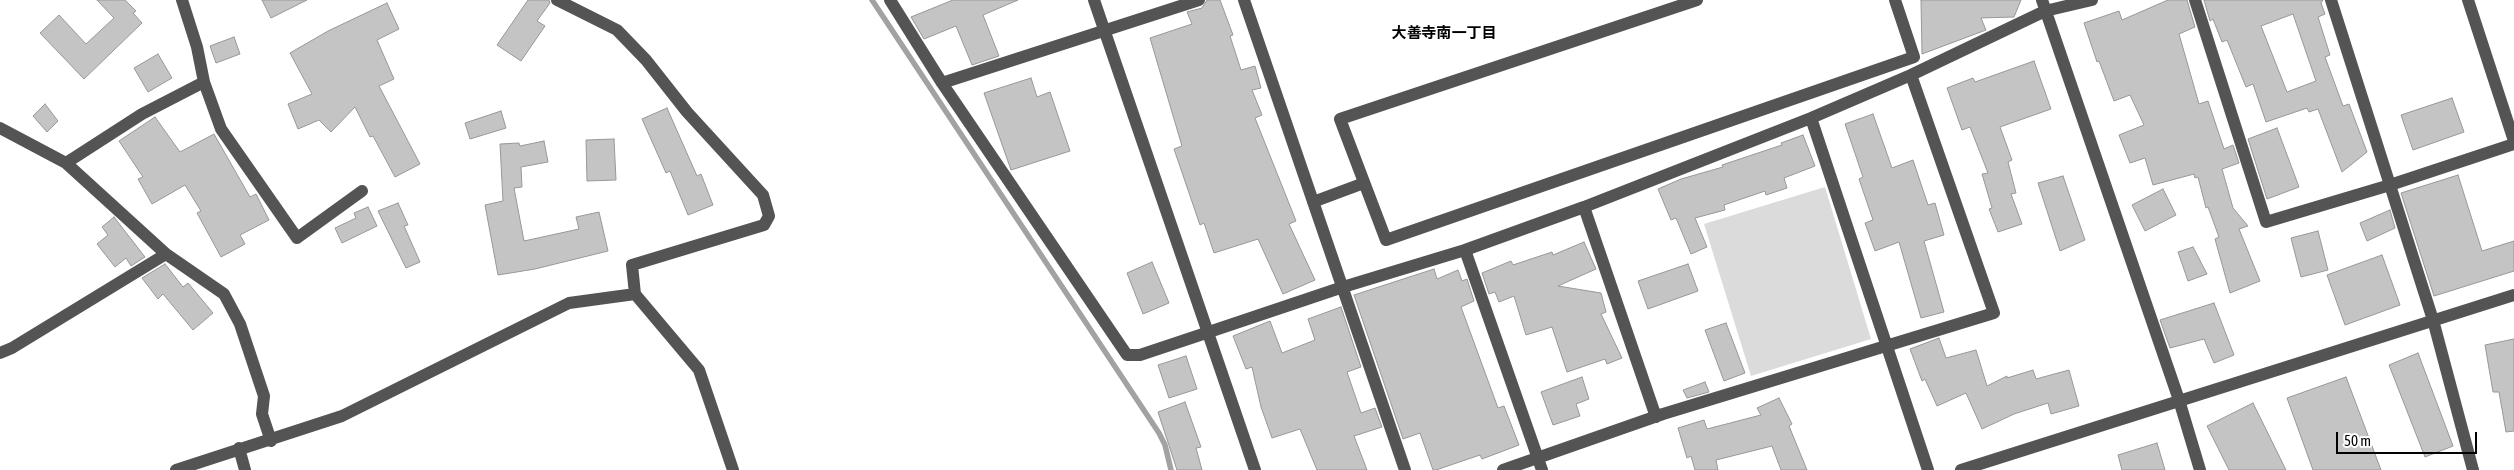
<!DOCTYPE html>
<html>
<head>
<meta charset="utf-8">
<style>
  body { margin:0 }
  #map { position:relative; width:2514px; height:470px; overflow:hidden; background:#fff; font-family:"Asap Condensed",sans-serif }
  canvas { display:block }
  .scale { position:absolute; left:2336px; top:432px; width:141px; height:22px; box-sizing:border-box; border:2px solid #000; border-top:0; padding-left:6px; font-size:15px; line-height:18px; white-space:nowrap; color:#000; -webkit-text-stroke:4px #fff; paint-order:stroke }
</style>
</head>
<body>
<div id="map">
<canvas width="2514" height="470"></canvas>
<div class="scale">50 m</div>
</div>
<script>
const ctx = document.querySelector('canvas').getContext('2d');
ctx.lineJoin = 'round';
function fill(path, color) {
  ctx.fillStyle = color;
  ctx.fill(path, 'evenodd');
}
function toPath(rows) {
  const path = new Path2D();
  for (const r of rows) {
    path.moveTo(r[0], r[1]);
    for (let i = 2; i < r.length; i += 2) path.lineTo(r[i], r[i + 1]);
  }
  return path;
}
function strokePath(path, color, width, dash) {
  ctx.strokeStyle = color;
  ctx.lineWidth = width;
  ctx.lineCap = dash ? 'butt' : 'round';
  ctx.setLineDash(dash || []);
  ctx.stroke(path);
}
function write(font, color, halo, rows, align = 'center') {
  ctx.font = font + ' "Asap Condensed","Noto Sans JP",sans-serif';
  ctx.lineWidth = 4;
  ctx.setLineDash([]);
  ctx.textBaseline = 'middle';
  ctx.strokeStyle = halo;
  ctx.fillStyle = color;
  for (const [text, x, y, turn = 0] of rows) {
    ctx.save();
    ctx.translate(x, y);
    ctx.rotate((+turn || 0) * Math.PI / 180);
    ctx.textAlign = isNaN(turn) ? turn : align;
    if (halo) ctx.strokeText(text, 0, 0);
    ctx.fillText(text, 0, 0);
    ctx.restore();
  }
}
const green = toPath([
  [1825,187,1871,339,1751,376,1704,224]
]);
const stream = toPath([
  [872,0,1159,433,1165,445,1171,470]
]);
const building = toPath([
  [97,0,125,0,136,11,133,13,142,23,84,79,40,33,59,15,86,44,114,18,97,0],
  [262,0,307,0,271,18,262,0],
  [528,0,549,0,550,3,537,21,545,26,521,61,497,45,528,0],
  [953,0,1018,0,983,15,999,56,972,65,956,26,924,39,911,17,953,0],
  [1207,0,1220,0,1233,35,1230,36,1241,70,1255,66,1261,88,1252,90,1262,115,1255,118,1296,221,1289,224,1315,280,1283,294,1258,239,1214,253,1204,223,1200,225,1174,149,1182,146,1150,38,1192,24,1187,12,1202,8,1207,0],
  [1921,0,2021,0,2014,17,1981,18,1986,30,1922,54,1921,0],
  [2168,0,2187,0,2195,27,2179,34,2199,104,2208,101,2224,149,2233,145,2239,163,2222,169,2233,208,2248,226,2239,229,2260,281,2230,293,2215,239,2219,237,2208,207,2206,208,2198,177,2195,178,2194,174,2153,185,2145,158,2130,163,2119,135,2144,125,2130,95,2114,101,2099,61,2097,62,2084,23,2119,11,2122,20,2168,0],
  [2204,0,2323,0,2321,3,2325,14,2318,17,2330,55,2325,57,2343,106,2349,104,2367,152,2342,172,2318,109,2309,112,2307,108,2266,122,2253,84,2246,87,2227,40,2222,42,2213,19,2210,21,2204,0],
  [2293,14,2316,81,2287,92,2261,26,2293,14],
  [387,3,399,29,377,40,394,79,379,86,420,164,395,177,373,136,370,137,355,107,331,132,319,120,298,129,288,104,312,94,290,53,328,31,387,3],
  [234,37,240,54,216,63,210,46,234,37],
  [158,54,172,78,148,92,134,68,158,54],
  [2034,61,2051,109,2000,127,2012,160,2008,162,2016,193,2011,194,2022,224,1998,232,1989,209,1992,208,1982,174,1988,173,1970,127,1962,130,1947,88,1973,78,1975,82,2034,61],
  [1031,78,1037,97,1050,92,1070,151,1011,170,984,93,1031,78],
  [2452,98,2464,132,2413,150,2401,115,2452,98],
  [45,104,58,121,47,132,33,116,45,104],
  [667,108,697,176,701,174,713,205,688,215,670,171,666,173,642,119,667,108],
  [501,111,506,128,470,139,465,123,501,111],
  [1873,114,1892,168,1913,160,1928,205,1935,203,1944,235,1924,241,1944,312,1921,318,1899,242,1875,251,1865,223,1873,220,1859,179,1863,177,1845,124,1873,114],
  [155,117,180,152,214,134,250,197,256,194,269,220,240,235,245,244,221,257,197,213,201,211,185,185,152,204,138,179,143,177,119,141,155,117],
  [2277,128,2299,187,2267,199,2248,139,2277,128],
  [1803,135,1815,166,1784,178,1787,188,1766,195,1765,191,1724,205,1725,210,1695,218,1707,247,1691,254,1676,218,1671,220,1658,189,1681,179,1723,167,1722,165,1782,145,1781,143,1803,135],
  [614,139,616,180,587,181,586,140,614,139],
  [544,141,548,162,521,167,522,187,514,188,524,241,579,229,576,217,599,212,608,251,535,269,498,275,485,205,503,201,500,144,519,143,520,146,544,141],
  [2458,175,2482,251,2514,241,2514,271,2434,296,2401,193,2458,175],
  [2063,176,2085,240,2060,251,2038,183,2063,176],
  [2163,189,2176,215,2145,231,2132,205,2163,189],
  [398,203,408,225,404,226,420,262,406,268,378,211,398,203],
  [368,207,377,226,342,243,335,228,356,218,354,213,368,207],
  [2390,210,2395,228,2367,241,2360,223,2390,210],
  [114,217,145,257,131,266,126,258,115,267,97,244,108,235,102,227,114,217],
  [2318,231,2328,270,2301,277,2291,238,2318,231],
  [1584,242,1596,269,1558,286,1601,293,1606,312,1601,314,1622,358,1607,364,1605,359,1567,372,1552,327,1526,335,1514,296,1499,302,1495,292,1489,294,1482,273,1511,261,1513,265,1552,252,1553,255,1584,242],
  [2193,247,2207,274,2188,281,2178,252,2193,247],
  [2382,255,2400,305,2345,325,2327,275,2382,255],
  [1152,262,1169,303,1143,314,1127,273,1152,262],
  [165,264,183,287,188,283,213,313,193,330,163,294,158,299,142,278,165,264],
  [1688,264,1698,291,1648,309,1638,281,1688,264],
  [1434,269,1437,279,1458,270,1462,281,1467,279,1474,301,1461,307,1498,408,1504,406,1519,445,1482,459,1480,455,1436,470,1433,470,1420,433,1403,439,1354,295,1434,269],
  [2214,303,2234,355,2214,363,2204,339,2170,348,2160,320,2214,303],
  [1341,307,1361,367,1347,372,1361,413,1375,408,1382,427,1354,436,1367,470,1317,470,1300,429,1272,438,1261,407,1252,367,1246,369,1233,336,1270,321,1282,353,1315,340,1308,319,1341,307],
  [1726,323,1745,373,1724,381,1705,330,1726,323],
  [1939,338,1946,358,1976,350,1987,386,2007,376,2007,378,2033,370,2036,379,2069,370,2079,406,2051,414,2048,403,2014,414,1982,429,1966,393,1937,406,1925,379,1922,381,1910,349,1939,338],
  [2514,339,2514,431,2506,432,2499,392,2493,392,2485,345,2514,339],
  [2418,353,2453,446,2425,457,2389,365,2418,353],
  [1186,356,1197,389,1169,398,1158,365,1186,356],
  [1582,377,1589,399,1576,404,1580,416,1553,425,1541,392,1582,377],
  [2346,377,2381,470,2313,470,2287,398,2346,377],
  [1705,382,1709,392,1687,398,1683,390,1705,382],
  [1779,398,1792,424,1789,426,1807,470,1781,470,1772,446,1716,460,1718,470,1695,470,1691,456,1687,458,1678,428,1704,420,1707,429,1761,415,1757,408,1779,398],
  [1185,402,1201,447,1196,448,1202,470,1177,470,1158,412,1185,402],
  [2253,403,2286,470,2229,470,2207,426,2253,403],
  [2157,443,2165,470,2122,470,2118,455,2157,443]
]);
const minor = toPath([
  [182,0,197,47,204,82,221,129,297,238,362,191],
  [557,0,617,30,646,60,687,112,763,195,769,216,764,225,632,265,635,294,699,370,733,470],
  [890,0,942,83,1127,355,1140,355,1209,332,1343,287,1465,250,1584,207,1811,118,1911,75,2045,11,2092,0],
  [1094,0,1255,470],
  [1244,0,1405,470],
  [1697,0,1340,119,1386,240,1914,57,1895,0],
  [2042,0,2179,400,2200,470],
  [2195,0,2266,222,2390,185,2514,144],
  [2331,0,2433,320,2473,470],
  [2468,0,2514,141],
  [942,83,1199,0],
  [1811,118,1928,470],
  [0,128,66,163,166,254,224,294,240,324,264,396,262,414,271,441],
  [66,163,142,114,204,82],
  [1313,202,1364,183],
  [1584,207,1656,417],
  [1465,250,1542,470],
  [0,353,12,348,166,254],
  [239,448,245,470],
  [176,470,342,416,569,303,635,294],
  [1503,470,1663,414,1994,313,1911,75],
  [1961,470,2514,295]
]);
const neighbourhoodNames = [
  ["大善寺南一丁目",1444,33]
];
fill(green, '#dbdbdb');
strokePath(stream, '#a2a2a2', 5.5);
fill(building, '#c4c4c4');
strokePath(building, '#989898', 1);
strokePath(minor, '#545454', 12);
write('bold 15px', '#000', '#fff', neighbourhoodNames);
</script>
</body>
</html>
